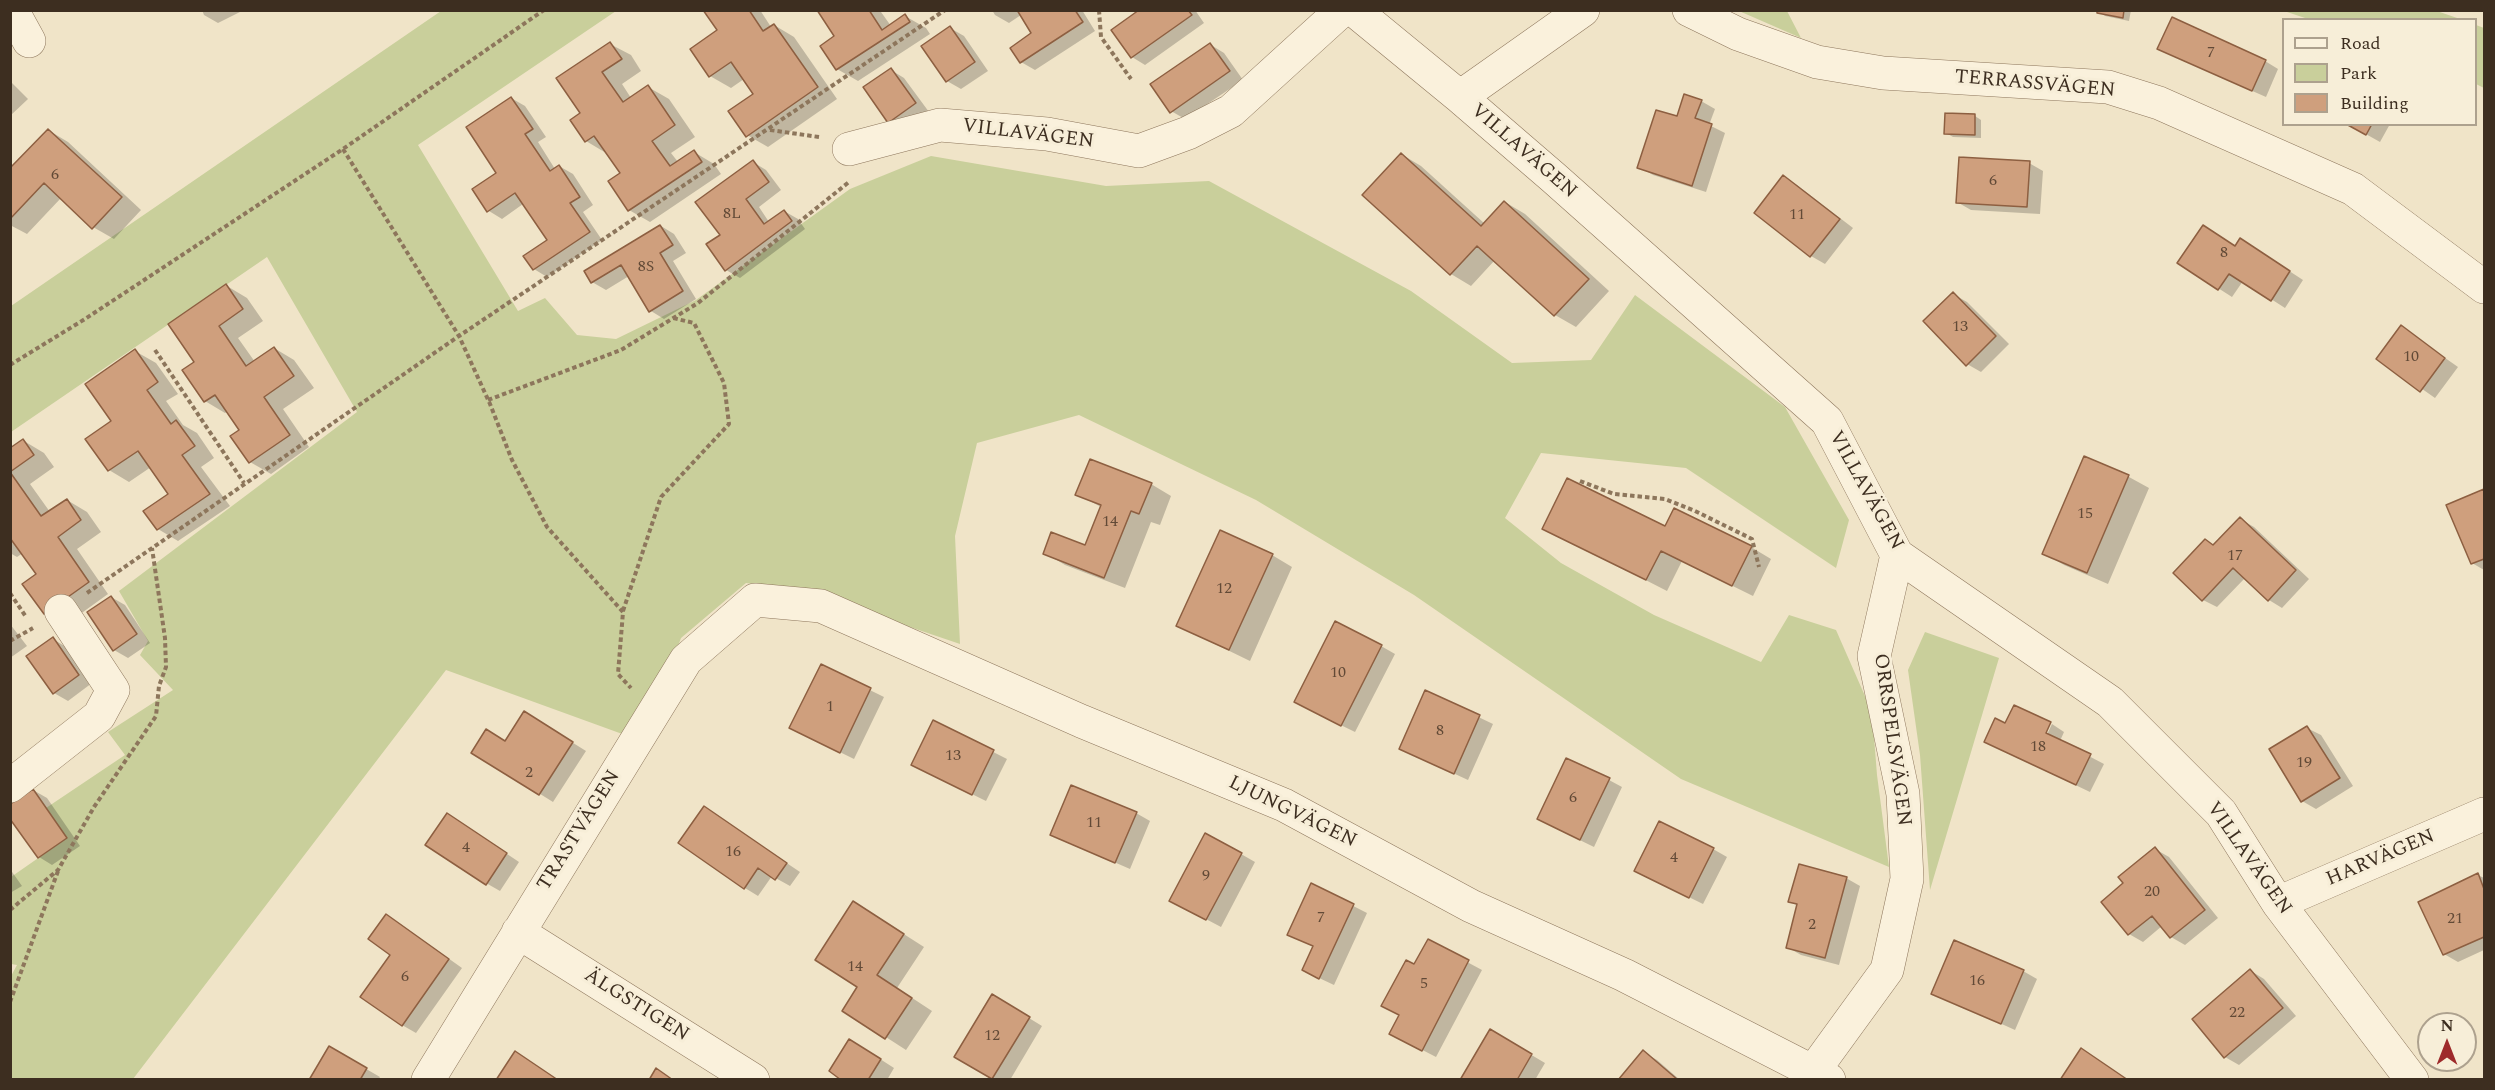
<!DOCTYPE html>
<html>
<head>
<meta charset="utf-8">
<style>
  body { margin:0 }
  #map { position:relative; width:2495px; height:1090px; overflow:hidden; background:#f0e4c8; font-family:Spectral,serif }
  canvas { display:block }
  .frame { position:absolute; inset:0; border:12px solid #3d2e20; pointer-events:none }
  .legend { position:absolute; left:2282px; top:18px; width:195px; height:108px; box-sizing:border-box; background:#f7eed8; border:2px solid #ada18e; margin:0; padding:8px 10px; list-style:none; font-size:18px; color:#3d2e20 }
  .legend li { display:flex; align-items:center; gap:12px; height:30px }
  .legend b { width:30px; border:2px solid #ada18e }
  .north { position:absolute; left:2417px; top:1012px; width:60px; height:60px; box-sizing:border-box; background:#f7eed8; border:2px solid #ada18e; border-radius:50%; rotate:0deg; font-size:16px; font-weight:700; line-height:24px; text-align:center; color:#3d2e20 }
  .north::after { content:''; display:block; margin:auto; width:21px; height:27px; background:#9e2a2b; clip-path:polygon(50% 0,100% 100%,50% 72%,0 100%) }
</style>
</head>
<body>
<div id="map">
<canvas width="2495" height="1090"></canvas>
<div class="frame"></div>
<ul class="legend">
<li><b style="height:8px;background:#faf1dc"></b>Road</li>
<li><b style="height:16px;background:#c9cf9b"></b>Park</li>
<li><b style="height:16px;background:#cf9f7d"></b>Building</li>
</ul>
<div class="north">N</div>
</div>
<script>
const ctx = document.querySelector('canvas').getContext('2d');
ctx.lineJoin = 'round';
function fill(path, color) {
  ctx.fillStyle = color;
  ctx.fill(path, 'evenodd');
}
function toPath(rows) {
  const path = new Path2D();
  for (const r of rows) {
    path.moveTo(r[0], r[1]);
    for (let i = 2; i < r.length; i += 2) path.lineTo(r[i], r[i + 1]);
  }
  return path;
}
function strokePath(path, color, width, dash) {
  ctx.strokeStyle = color;
  ctx.lineWidth = width;
  ctx.lineCap = dash ? 'butt' : 'round';
  ctx.setLineDash(dash || []);
  ctx.stroke(path);
}
function write(font, color, halo, rows, align = 'center') {
  ctx.font = font + ' Spectral,serif';
  ctx.lineWidth = 6;
  ctx.setLineDash([]);
  ctx.textBaseline = 'middle';
  ctx.strokeStyle = halo;
  ctx.fillStyle = color;
  for (const [text, x, y, turn = 0] of rows) {
    ctx.save();
    ctx.translate(x, y);
    ctx.rotate((+turn || 0) * Math.PI / 180);
    ctx.textAlign = isNaN(turn) ? turn : align;
    if (halo) ctx.strokeText(text, 0, 0);
    ctx.fillText(text, 0, 0);
    ctx.restore();
  }
}
const green = toPath([
  [2434,10,2460,19,2308,19,2284,11],
  [441,11,616,11,418,145,518,311,545,298,577,335,616,339,696,300,850,189,931,156,1106,186,1209,181,1411,291,1512,363,1591,360,1635,295,1785,407,1849,520,1836,568,1686,468,1541,453,1505,518,1561,563,1654,615,1761,662,1789,615,1836,630,1872,712,1877,775,1889,867,1681,779,1414,595,1256,500,1079,415,977,443,955,536,960,644,804,591,746,583,681,638,653,713,625,735,446,670,133,1079,11,1079,10,978,17,965,11,964,11,877,67,838,46,808,125,755,108,732,173,690,140,655,148,641,119,591,357,412,267,257,11,432,11,306],
  [1739,11,1787,11,1801,38],
  [2476,25,2484,28,2484,88,2476,84],
  [1925,632,1999,658,1930,890,1920,755,1908,670]
]);
const shadow = toPath([
  [202,10,244,10,218,23,204,15],
  [705,10,760,10,771,27,774,25,794,37,837,99,768,147,747,135,755,95,744,79,731,88,710,76,692,50,719,31],
  [814,10,882,10,881,12,891,26,905,16,926,28,930,34,858,81,837,69,822,46,836,37,820,13],
  [992,10,1082,10,1095,31,1035,70,1021,62,1012,48,1033,34,1021,15,1009,23,995,15],
  [1130,10,1195,10,1204,23,1145,65,1132,57,1137,14],
  [2099,10,2131,10,2129,21,2105,16],
  [950,28,964,36,988,71,961,89,947,81,924,47],
  [610,44,631,55,641,71,622,84,631,98,648,87,669,99,695,137,671,153,678,162,694,152,714,164,721,174,650,222,629,210,610,182,622,174,606,153,586,141,582,113],
  [1211,45,1224,53,1243,80,1185,119,1171,111],
  [2173,56,2265,61,2278,69,2266,97],
  [891,70,904,78,929,112,889,122],
  [10,81,28,99,10,116],
  [511,98,525,106,546,137,538,142,555,169,559,166,573,174,593,205,583,212,602,240,547,277,534,269,549,241,523,204,502,219,489,211,498,173],
  [1701,101,1715,109,1709,125,1725,133,1706,192,1653,175,1639,167,1678,118],
  [1975,116,1981,120,1981,138,1953,137,1946,133],
  [2348,124,2390,124,2380,142],
  [48,130,68,142,141,210,114,239,93,227,61,198,27,234,10,225,10,170],
  [1401,154,1421,166,1485,224,1505,202,1525,214,1609,291,1576,327,1555,315,1495,260,1471,286,1451,274],
  [753,162,766,170,781,190,759,207,769,222,784,211,798,219,805,229,740,278,726,270,722,235],
  [2029,163,2043,171,2040,214,1971,210,1957,202],
  [1784,177,1797,185,1853,228,1825,264,1811,256,1756,213],
  [661,226,674,234,686,253,673,261,696,299,664,319,651,311,629,276,606,290,592,282],
  [2236,247,2254,248,2303,280,2285,308,2243,281,2232,297,2179,263],
  [227,286,247,298,263,321,238,338,255,362,274,348,294,360,314,388,283,409,309,447,271,474,250,462,241,430,228,411,225,413,205,401,196,362],
  [1953,294,1967,302,2009,344,1981,372,1967,364],
  [2401,327,2458,367,2435,398,2378,358],
  [135,351,156,363,178,394,166,401,183,425,197,433,214,458,201,467,230,506,178,541,158,529,170,494,151,467,129,482,109,470,113,422],
  [24,441,44,453,54,467,30,484,50,512,67,500,87,512,101,532,77,549,108,594,65,625,38,574,23,553,17,557,10,553,10,450],
  [2085,458,2129,477,2149,488,2108,584,2064,565,2044,553],
  [1151,484,1171,496,1160,525,1151,522,1125,588,1065,565,1045,553,1085,547,1101,507,1077,494],
  [2484,491,2484,570,2472,563],
  [2240,519,2254,527,2309,579,2282,608,2269,600,2245,578,2217,607,2203,600,2205,540,2215,546],
  [1544,528,1665,528,1751,547,1771,559,1753,596,1682,561,1667,591],
  [1272,555,1292,567,1250,661,1178,626],
  [111,597,125,605,150,643,128,658,114,650],
  [10,624,27,646,10,658],
  [53,639,66,647,92,683,68,701,54,693],
  [1381,646,1395,654,1355,732,1310,710],
  [821,666,884,697,854,759,805,735],
  [1426,692,1493,724,1468,780,1401,749],
  [538,721,586,751,553,802,473,752,506,742],
  [934,722,1007,759,986,801,927,772],
  [2052,724,2064,732,2060,741,2104,764,2090,792,2000,749,2042,739,2044,741],
  [2307,728,2321,735,2353,786,2316,809,2302,801],
  [1609,780,1622,787,1594,847,1553,827],
  [33,790,47,798,80,846,52,865,39,857],
  [705,808,800,872,790,886,772,876,758,896,745,888],
  [1136,813,1150,821,1130,869,1052,835],
  [461,823,519,862,500,891,486,883],
  [1713,849,1727,857,1703,904,1650,878],
  [2155,849,2169,857,2218,918,2185,945,2171,937,2162,926,2143,942,2129,934,2125,884],
  [1241,854,1255,862,1221,927,1185,908],
  [10,869,22,886,10,893],
  [2478,875,2484,878,2484,950,2458,962,2444,954],
  [1846,878,1860,886,1839,965,1801,955,1787,947,1798,906,1790,901],
  [1312,885,1367,913,1334,985,1317,977,1314,947,1289,934],
  [874,915,924,947,897,988,932,1011,906,1050,844,1010,859,987],
  [400,924,462,968,416,1033,402,1025,392,955],
  [1428,941,1482,970,1436,1057,1405,1041,1400,1015,1415,966],
  [2023,971,2037,979,2015,1030,1933,993],
  [2251,971,2264,979,2296,1016,2239,1065,2225,1057,2194,1019],
  [993,996,1042,1026,1010,1080,995,1080,956,1056],
  [1491,1031,1545,1063,1535,1080,1462,1080],
  [330,1048,380,1077,378,1080,310,1080],
  [863,1048,894,1068,887,1080,844,1080],
  [1643,1052,1657,1060,1680,1080,1620,1080]
]);
const building = toPath([
  [703,10,749,10,763,31,774,24,818,87,746,137,728,111,753,94,731,62,709,77,690,49,717,30,703,10],
  [817,10,869,10,882,30,905,14,910,22,836,70,820,46,834,36,817,10],
  [1017,10,1075,10,1083,22,1020,63,1010,48,1031,33,1017,10],
  [1139,10,1188,10,1192,15,1131,58,1111,30,1139,10],
  [2097,10,2124,10,2123,18,2097,13,2097,10],
  [2172,17,2266,60,2252,91,2157,49,2172,17],
  [950,26,975,62,946,82,921,46,950,26],
  [610,42,622,59,602,72,623,102,648,85,675,125,652,141,670,166,694,150,702,162,628,211,608,181,620,173,594,136,585,142,570,120,580,113,556,78,610,42],
  [1210,43,1230,71,1170,113,1150,84,1210,43],
  [891,68,916,103,888,123,863,87,891,68],
  [1684,94,1702,100,1695,118,1712,124,1692,186,1637,168,1656,110,1677,116,1684,94],
  [511,97,533,129,525,134,550,171,559,165,580,197,570,203,590,232,533,270,523,256,547,240,515,193,487,212,472,189,496,173,466,127,511,97],
  [1945,113,1975,114,1975,135,1944,134,1945,113],
  [2346,124,2372,124,2366,135,2346,124],
  [48,129,122,197,92,229,44,183,10,219,10,168,48,129],
  [1401,153,1481,226,1504,201,1589,279,1554,316,1477,246,1450,275,1362,195,1401,153],
  [1959,157,2030,161,2027,207,1956,203,1959,157],
  [753,160,769,182,746,199,764,224,784,210,792,221,725,271,706,244,720,235,695,202,753,160],
  [1783,175,1840,219,1810,257,1754,213,1783,175],
  [660,225,673,245,660,253,683,291,649,312,621,265,591,283,584,271,660,225],
  [2203,225,2235,246,2240,238,2290,271,2271,301,2229,274,2218,290,2177,263,2203,225],
  [226,284,243,309,219,326,246,366,274,347,294,376,264,397,290,435,249,463,230,436,239,430,215,395,204,402,182,370,194,362,168,324,226,284],
  [1953,292,1996,336,1966,366,1923,321,1953,292],
  [2401,325,2445,358,2420,392,2376,359,2401,325],
  [135,349,158,382,147,390,171,424,176,420,195,446,182,455,210,494,157,530,143,511,168,494,138,451,108,471,85,439,111,421,85,384,135,349],
  [23,439,34,455,10,472,10,448,23,439],
  [2084,456,2129,475,2087,573,2042,554,2084,456],
  [1090,459,1152,483,1139,514,1131,511,1104,578,1043,554,1051,532,1085,545,1101,505,1075,495,1090,459],
  [10,472,41,516,67,499,81,520,58,537,89,582,44,614,22,584,36,574,10,538,10,472],
  [1567,478,1665,526,1674,508,1752,546,1732,586,1661,551,1646,580,1542,529,1567,478],
  [2484,489,2484,559,2471,564,2446,505,2484,489],
  [2240,517,2296,570,2268,601,2233,568,2202,601,2173,573,2205,539,2213,545,2240,517],
  [1220,530,1273,554,1229,650,1176,626,1220,530],
  [111,596,137,634,113,651,87,612,111,596],
  [1335,621,1382,645,1341,726,1294,702,1335,621],
  [53,637,79,675,53,694,26,656,53,637],
  [821,664,871,688,840,753,789,728,821,664],
  [1425,690,1480,715,1454,774,1399,749,1425,690],
  [2014,705,2051,722,2046,733,2091,754,2076,785,1984,742,1995,718,2005,723,2014,705],
  [524,711,573,742,539,795,471,753,486,729,505,741,524,711],
  [933,720,994,750,972,795,911,765,933,720],
  [2307,726,2340,778,2301,802,2269,749,2307,726],
  [1566,758,1610,778,1580,840,1537,819,1566,758],
  [1071,785,1137,812,1115,863,1050,835,1071,785],
  [33,789,67,838,38,858,10,819,10,804,33,789],
  [704,806,787,863,775,880,758,868,744,889,678,843,704,806],
  [447,813,507,853,486,885,425,845,447,813],
  [1659,821,1714,848,1689,898,1634,871,1659,821],
  [1205,833,1242,853,1206,920,1169,901,1205,833],
  [2155,847,2205,910,2170,938,2152,916,2128,935,2101,902,2123,883,2118,877,2155,847],
  [1799,864,1847,877,1825,958,1786,948,1797,904,1788,902,1799,864],
  [2478,873,2484,889,2484,937,2443,955,2418,902,2478,873],
  [1311,883,1354,904,1319,979,1302,970,1313,946,1287,935,1311,883],
  [853,901,904,934,877,975,912,998,885,1039,842,1011,857,987,815,960,853,901],
  [386,914,449,959,402,1026,360,997,390,955,368,939,386,914],
  [1428,939,1469,960,1422,1051,1389,1034,1399,1015,1381,1006,1406,960,1414,964,1428,939],
  [1954,940,2024,970,2001,1024,1931,994,1954,940],
  [2250,969,2283,1008,2224,1058,2192,1019,2250,969],
  [992,994,1030,1017,992,1079,954,1057,992,994],
  [1490,1029,1532,1054,1517,1080,1460,1080,1490,1029],
  [849,1039,881,1059,868,1080,841,1080,829,1071,849,1039],
  [329,1046,367,1068,360,1080,309,1080,329,1046],
  [2081,1048,2128,1080,2060,1080,2081,1048],
  [1643,1050,1678,1080,1618,1080,1643,1050],
  [515,1051,558,1080,496,1080,515,1051],
  [656,1068,673,1080,649,1080,656,1068]
]);
const path = toPath([
  [1099,10,1101,37,1131,79],
  [770,130,819,137],
  [343,149,459,336,490,404,512,460,547,527,623,612,618,674,631,688],
  [155,350,244,483],
  [10,365,85,319,343,149,544,10],
  [488,400,621,350,698,303,849,182],
  [1580,481,1614,494,1665,499,1695,511,1752,539,1759,567],
  [10,593,26,617],
  [87,593,459,336,945,10],
  [623,611,661,497,729,424,724,383,694,323,673,318],
  [10,641,33,628],
  [10,910,58,870,94,807,156,716,159,686,166,667,165,638,152,548],
  [10,1002,58,871]
]);
const minor = toPath([
  [12,10,29,41],
  [1354,10,1460,97,1554,178,1827,421,1897,555,2110,702,2221,813,2278,903,2412,1080],
  [1689,10,1738,34,1817,62,1883,73,2108,87,2159,103,2353,189,2484,287],
  [1460,97,1583,10],
  [849,149,940,125,1047,134,1139,151,1188,133,1231,111,1342,10],
  [10,786,99,716,113,690,61,611],
  [2278,903,2484,814],
  [518,932,753,1080],
  [428,1080,686,660,755,600,821,606,1081,721,1284,805,1471,906,1624,975,1829,1080],
  [1807,1080,1887,970,1907,879,1903,794,1874,656,1897,555]
]);
const numberNames = [
  ["7",2211,54],
  ["6",55,176],
  ["6",1993,182],
  ["8L",732,215],
  ["11",1797,216],
  ["8",2224,254],
  ["8S",646,268],
  ["13",1960,328],
  ["10",2411,358],
  ["15",2085,515],
  ["14",1110,523],
  ["17",2235,557],
  ["12",1224,590],
  ["10",1338,674],
  ["1",830,708],
  ["8",1440,732],
  ["18",2038,748],
  ["13",953,757],
  ["19",2304,764],
  ["2",529,774],
  ["6",1573,799],
  ["11",1094,824],
  ["4",466,849],
  ["16",733,853],
  ["4",1674,859],
  ["9",1206,877],
  ["20",2152,893],
  ["7",1321,919],
  ["21",2455,920],
  ["2",1812,926],
  ["14",855,968],
  ["6",405,978],
  ["16",1977,982],
  ["5",1424,985],
  ["22",2237,1014],
  ["12",992,1037]
];
const streetNames = [
  ["TERRASSVÄGEN",2035,85,5],
  ["VILLAVÄGEN",1028,135,7],
  ["VILLAVÄGEN",1523,152,41],
  ["VILLAVÄGEN",1865,491,61],
  ["ORRSPELSVÄGEN",1891,740,82],
  ["LJUNGVÄGEN",1292,813,26],
  ["TRASTVÄGEN",580,831,-58],
  ["VILLAVÄGEN",2248,859,55],
  ["HARVÄGEN",2381,859,-23],
  ["ÄLGSTIGEN",636,1006,32]
];
fill(green, '#c9cf9b');
fill(shadow, '#0003');
fill(building, '#cf9f7d');
strokePath(building, '#8d5f41', 1.5);
strokePath(minor, '#8d765c', 34);
strokePath(path, '#8d765c', 4, [4.5, 3]);
strokePath(minor, '#faf1dc', 33);
write('16px', '#624a37', null, numberNames);
write('20px', '#3d2e20', '#f7eed8', streetNames);
</script>
</body>
</html>
